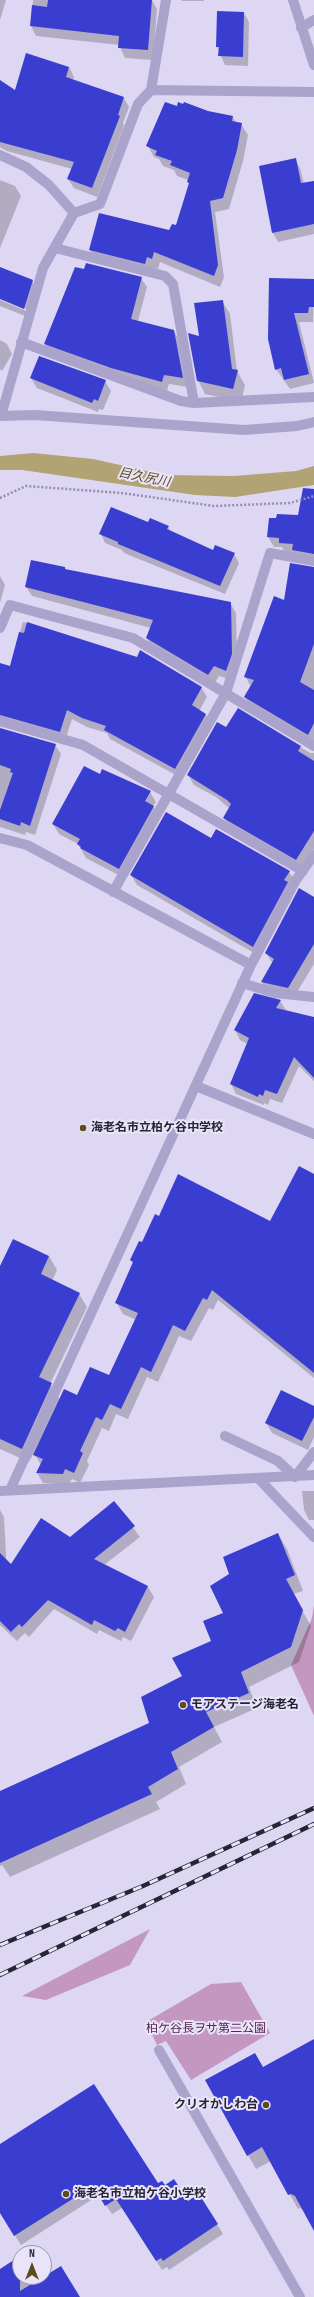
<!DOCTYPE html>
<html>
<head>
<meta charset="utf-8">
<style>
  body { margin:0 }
  #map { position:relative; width:314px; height:2297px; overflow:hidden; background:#ded7f3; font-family:"Sofia Sans Condensed",sans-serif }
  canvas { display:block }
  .north { position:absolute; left:12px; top:2245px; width:40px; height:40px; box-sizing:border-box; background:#eae4fb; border:1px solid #9c98ac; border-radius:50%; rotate:0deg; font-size:11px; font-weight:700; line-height:16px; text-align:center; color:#262536 }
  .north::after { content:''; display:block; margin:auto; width:14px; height:18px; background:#5b4c18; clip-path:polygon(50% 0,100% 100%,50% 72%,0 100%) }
</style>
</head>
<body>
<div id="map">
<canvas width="314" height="2297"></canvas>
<div class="north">N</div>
</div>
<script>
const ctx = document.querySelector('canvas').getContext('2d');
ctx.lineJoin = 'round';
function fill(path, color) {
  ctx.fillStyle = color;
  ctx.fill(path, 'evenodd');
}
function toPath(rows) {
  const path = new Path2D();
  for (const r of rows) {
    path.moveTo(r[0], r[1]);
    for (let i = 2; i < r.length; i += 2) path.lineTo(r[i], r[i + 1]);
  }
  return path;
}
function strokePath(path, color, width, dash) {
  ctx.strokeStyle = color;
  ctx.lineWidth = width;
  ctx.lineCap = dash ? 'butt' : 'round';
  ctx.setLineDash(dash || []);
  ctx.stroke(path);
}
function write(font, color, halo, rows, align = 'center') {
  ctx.font = font + ' "Sofia Sans Condensed","Noto Sans JP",sans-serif';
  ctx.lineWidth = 4;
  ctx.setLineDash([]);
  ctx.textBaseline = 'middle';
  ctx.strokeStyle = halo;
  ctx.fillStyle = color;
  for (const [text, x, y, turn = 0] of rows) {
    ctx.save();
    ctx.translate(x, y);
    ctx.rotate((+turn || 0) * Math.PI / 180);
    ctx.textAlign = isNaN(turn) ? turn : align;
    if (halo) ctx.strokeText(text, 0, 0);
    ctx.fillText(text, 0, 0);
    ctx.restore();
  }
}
const green = toPath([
  [314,1605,314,1716,291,1665,312,1618],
  [150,1929,130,1965,46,2000,22,1996],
  [241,1982,270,2033,191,2080,166,2041,157,2045,146,2022,211,1984]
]);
const water = toPath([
  [33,453,93,459,165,475,234,476,296,471,314,466,314,485,235,497,195,495,22,470,0,470,0,456]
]);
const shadow = toPath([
  [0,0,6,0,0,20],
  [33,0,152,0,157,9,153,60,125,58,119,45,36,36,31,26],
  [181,0,204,0,204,1,182,1],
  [244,13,249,22,248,66,225,65,217,47],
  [69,67,74,77,73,80,123,97,129,107,123,123,124,126,97,197,74,188,68,179,72,169,7,151,0,147,0,81,16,92],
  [177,108,232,117,236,122,241,124,248,135,243,161,229,209,215,212,224,277,220,287,160,262,158,269,153,268,151,275,97,261,90,250,170,231,176,226,189,185,188,180,177,176,174,170,163,166,159,159,154,157,148,146],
  [295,159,300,168,304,184,314,182,314,234,278,242,273,233,260,167],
  [0,180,15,186,21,196,0,248],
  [0,268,32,281,38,290,30,318,0,306,0,300,29,312,29,310,0,298],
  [141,278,147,287,138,321,174,331,179,340,188,387,169,384,167,391,51,353,45,344],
  [314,280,313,322,299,322,314,383,290,389,276,369,269,339],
  [222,301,230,314,237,371,245,385,241,402,205,394,198,380,200,338],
  [0,340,7,344,12,354,2,371,0,369],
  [31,378,105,381,111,391,103,410,99,409,98,412,37,388],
  [314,510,314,563,285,553,282,547,274,547,268,537,270,519,305,516],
  [168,527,171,532,214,551,234,554,239,563,225,594,124,553,122,550,105,543,101,534],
  [65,567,66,570,230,603,236,613,237,664,232,680,219,676,214,684,152,648,147,638,151,628,32,596,26,587],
  [314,568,314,744,251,706,245,697,251,687,245,676,285,601],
  [0,576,5,585,0,603],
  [23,622,138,658,201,687,207,697,199,711,206,715,211,725,181,778,110,739,107,733,87,727,72,719,65,741,1,726,0,728,0,665,10,667],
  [238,709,310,753,314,753,314,849,302,869,229,827,224,818,229,808,216,797,194,785,188,775,227,729],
  [0,729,55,745,61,754,35,835,26,832,25,835,0,827],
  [100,775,150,792,156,802,153,806,159,816,124,878,86,858,78,844,59,834,53,824],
  [211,839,289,872,295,881,259,956,137,885,131,875],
  [314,898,314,964,294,997,267,991,262,982,273,964,266,953],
  [255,995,280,1001,286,1010,314,1018,314,1081,299,1066,282,1103,270,1099,268,1105,264,1103,264,1105,236,1094,231,1084,248,1044,240,1040,235,1030],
  [159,1217,314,1255,314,1378,218,1300,213,1310,209,1308,191,1341,179,1336,158,1382,147,1377,128,1419,116,1414,109,1431,102,1428,87,1461,89,1465,80,1483,72,1479,69,1484,43,1483,37,1473,41,1465,34,1453,29,1462,0,1449,0,1269,49,1256,57,1270,52,1281,79,1294,87,1307,50,1384,60,1399,78,1397,109,1377,136,1320,123,1314,116,1302,133,1264,131,1260],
  [314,1407,314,1437,308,1450,272,1433,266,1423],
  [302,1491,314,1491,314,1520,309,1520,304,1510],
  [114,1502,140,1537,104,1565,148,1587,154,1597,131,1641,123,1637,121,1641,99,1630,97,1634,54,1609,29,1637,25,1633,17,1641,0,1625,0,1510,4,1517,7,1572,70,1538],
  [278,1534,287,1549,303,1591,293,1594,311,1626,299,1662,249,1687,257,1708,214,1727,222,1742,179,1767,186,1784,156,1802,160,1809,10,1877,2,1865,0,1866,0,1793,151,1724,183,1676,212,1641,224,1614,231,1575],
  [314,2040,314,2229,303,2210,300,2208,298,2209,271,2161,256,2169,248,2155,263,2069],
  [0,2145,165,2187,217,2224,223,2234,169,2270,167,2267,162,2270,122,2208,112,2214,99,2195,21,2245,0,2212],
  [32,2277,36,2283,79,2297,1,2297,0,2279]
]);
const building = toPath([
  [48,0,152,0,148,50,118,48,119,36,30,26,32,5,47,7],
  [217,11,244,12,243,57,218,56,219,47,216,47],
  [26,53,69,67,66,77,124,97,118,115,120,116,92,188,67,179,74,162,0,142,0,80,15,90],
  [165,102,177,106,178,102,183,104,184,102,208,111,233,116,232,121,242,123,237,150,223,198,210,201,218,265,214,276,154,252,152,259,147,257,145,264,89,250,99,213,169,230,172,224,176,225,189,183,187,182,190,173,170,165,172,161,155,155,157,151,146,146],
  [296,158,301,183,314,181,314,224,272,233,259,166],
  [86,263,142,277,131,319,174,330,183,378,164,375,162,382,111,368,44,344,75,267,84,269],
  [0,267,33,280,24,309,0,299],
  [269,278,314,279,314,307,309,307,308,313,294,313,309,374,284,380,281,368,275,370,268,339],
  [223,300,232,369,238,370,233,389,197,381,188,333,199,336,194,303],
  [39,356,106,380,98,401,94,399,92,403,30,378],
  [303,488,314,489,314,554,292,550,293,544,279,543,279,538,267,537,269,518,276,518,277,514,298,515],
  [111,507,148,522,150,518,169,526,167,529,213,550,215,545,235,553,220,586,118,544,118,542,99,534],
  [31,560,65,567,65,569,231,602,232,654,226,671,214,666,208,675,146,638,153,620,25,587],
  [290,563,314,567,314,644,300,682,314,690,314,723,308,735,244,697,254,680,244,677,274,596,284,600],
  [27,622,137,657,140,650,202,687,192,705,206,714,175,769,104,730,106,726,82,718,67,710,60,732,0,715,0,663,10,666,19,632,24,633],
  [238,708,301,746,298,751,314,761,314,831,296,860,223,818,231,804,227,800,187,775,217,722,226,727],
  [0,728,56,744,30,826,21,822,20,826,0,819,0,810,13,773,10,772,11,769,0,765],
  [84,766,100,774,102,769,151,791,145,801,154,806,119,869,80,848,81,847,77,844,80,839,52,824],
  [166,812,211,838,216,829,290,871,284,880,288,882,253,947,130,875],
  [299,888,314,897,314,944,288,988,261,982,274,959,265,953],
  [254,993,281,1000,276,1008,314,1017,314,1078,294,1057,277,1094,265,1090,263,1096,259,1094,258,1097,230,1084,249,1038,234,1030],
  [299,1166,314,1174,314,1373,212,1290,207,1300,203,1298,185,1331,173,1325,151,1372,141,1367,121,1409,110,1404,102,1420,96,1417,80,1451,83,1453,74,1473,65,1469,63,1474,36,1473,43,1459,33,1455,64,1389,77,1395,90,1367,109,1375,138,1313,115,1303,133,1262,130,1260,139,1241,142,1242,155,1214,159,1216,178,1174,270,1221],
  [13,1239,49,1256,41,1274,80,1293,39,1377,52,1383,22,1449,0,1439,0,1266],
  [281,1390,314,1406,314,1417,302,1441,265,1423],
  [114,1501,135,1526,94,1559,148,1586,125,1632,118,1628,115,1631,94,1620,92,1625,48,1600,22,1627,19,1624,11,1632,0,1621,0,1553,11,1564,41,1518,70,1537],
  [278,1533,295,1575,286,1579,303,1610,291,1647,241,1672,249,1693,206,1712,214,1727,171,1752,178,1769,148,1787,152,1794,0,1863,0,1791,149,1723,141,1697,182,1676,172,1658,211,1641,203,1621,223,1613,210,1586,229,1574,223,1557],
  [314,2039,314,2231,295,2196,291,2194,288,2195,262,2147,247,2156,205,2080,255,2053,263,2067],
  [94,2084,158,2183,162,2181,165,2185,174,2179,188,2201,199,2194,218,2224,163,2261,161,2258,156,2261,116,2199,105,2206,93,2186,14,2236,0,2213,0,2144],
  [20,2256,20,2291,61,2266,80,2297,0,2297,0,2269]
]);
const path = toPath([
  [0,498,26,486,122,493,214,506,290,503,314,496]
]);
const minor = toPath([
  [293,0,314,65],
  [301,28,314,20],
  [151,90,314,92],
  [0,155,26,167,49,185,74,213],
  [55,248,165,276,173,284,194,403],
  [21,342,181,401,194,403,314,397],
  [0,416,35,415,244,430,297,426,314,422],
  [1,416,43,268,74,213,100,204,138,104,151,90,166,0],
  [0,628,10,605,133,638,314,746],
  [0,721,83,745,303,871],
  [0,838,27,845,251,965,10,1490],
  [113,892,226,693,270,553,314,561],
  [251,965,296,880,314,855],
  [242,983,275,993,314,997],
  [196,1086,314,1134],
  [225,1436,278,1461,295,1477,314,1452],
  [258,1478,314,1537],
  [0,1491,314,1475],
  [159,2050,300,2297]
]);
const rail = toPath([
  [0,1945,143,1886,314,1808],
  [0,1975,314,1824]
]);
const markers = [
  [83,1128,4,"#5b4c18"],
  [183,1705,4,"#5b4c18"],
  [266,2105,4,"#5b4c18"],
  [66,2194,4,"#5b4c18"]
];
const poiNames = [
  ["海老名市立柏ケ谷中学校",91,1128],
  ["モアステージ海老名",191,1705],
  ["クリオかしわ台",258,2105,"right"],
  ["海老名市立柏ケ谷小学校",74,2194]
];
const parkNames = [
  ["柏ケ谷長ヲサ第二公園",206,2029]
];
const waterNames = [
  ["目久尻川",144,478,11]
];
fill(green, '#c397c1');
fill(water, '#b2a374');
fill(shadow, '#0003');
fill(building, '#393ed0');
strokePath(path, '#938db8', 2.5, [2, 2]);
strokePath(minor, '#aaa3cc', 10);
strokePath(rail, '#262536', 4.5);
strokePath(rail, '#eae4fb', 3, [9]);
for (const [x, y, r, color] of markers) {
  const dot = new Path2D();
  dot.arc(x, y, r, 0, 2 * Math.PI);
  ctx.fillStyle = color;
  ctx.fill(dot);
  strokePath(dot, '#eae4fb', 1.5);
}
write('bold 12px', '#262536', '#eae4fb', poiNames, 'left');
write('12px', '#562752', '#eae4fb', parkNames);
write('italic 13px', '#5b4c18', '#eae4fb', waterNames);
</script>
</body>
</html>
